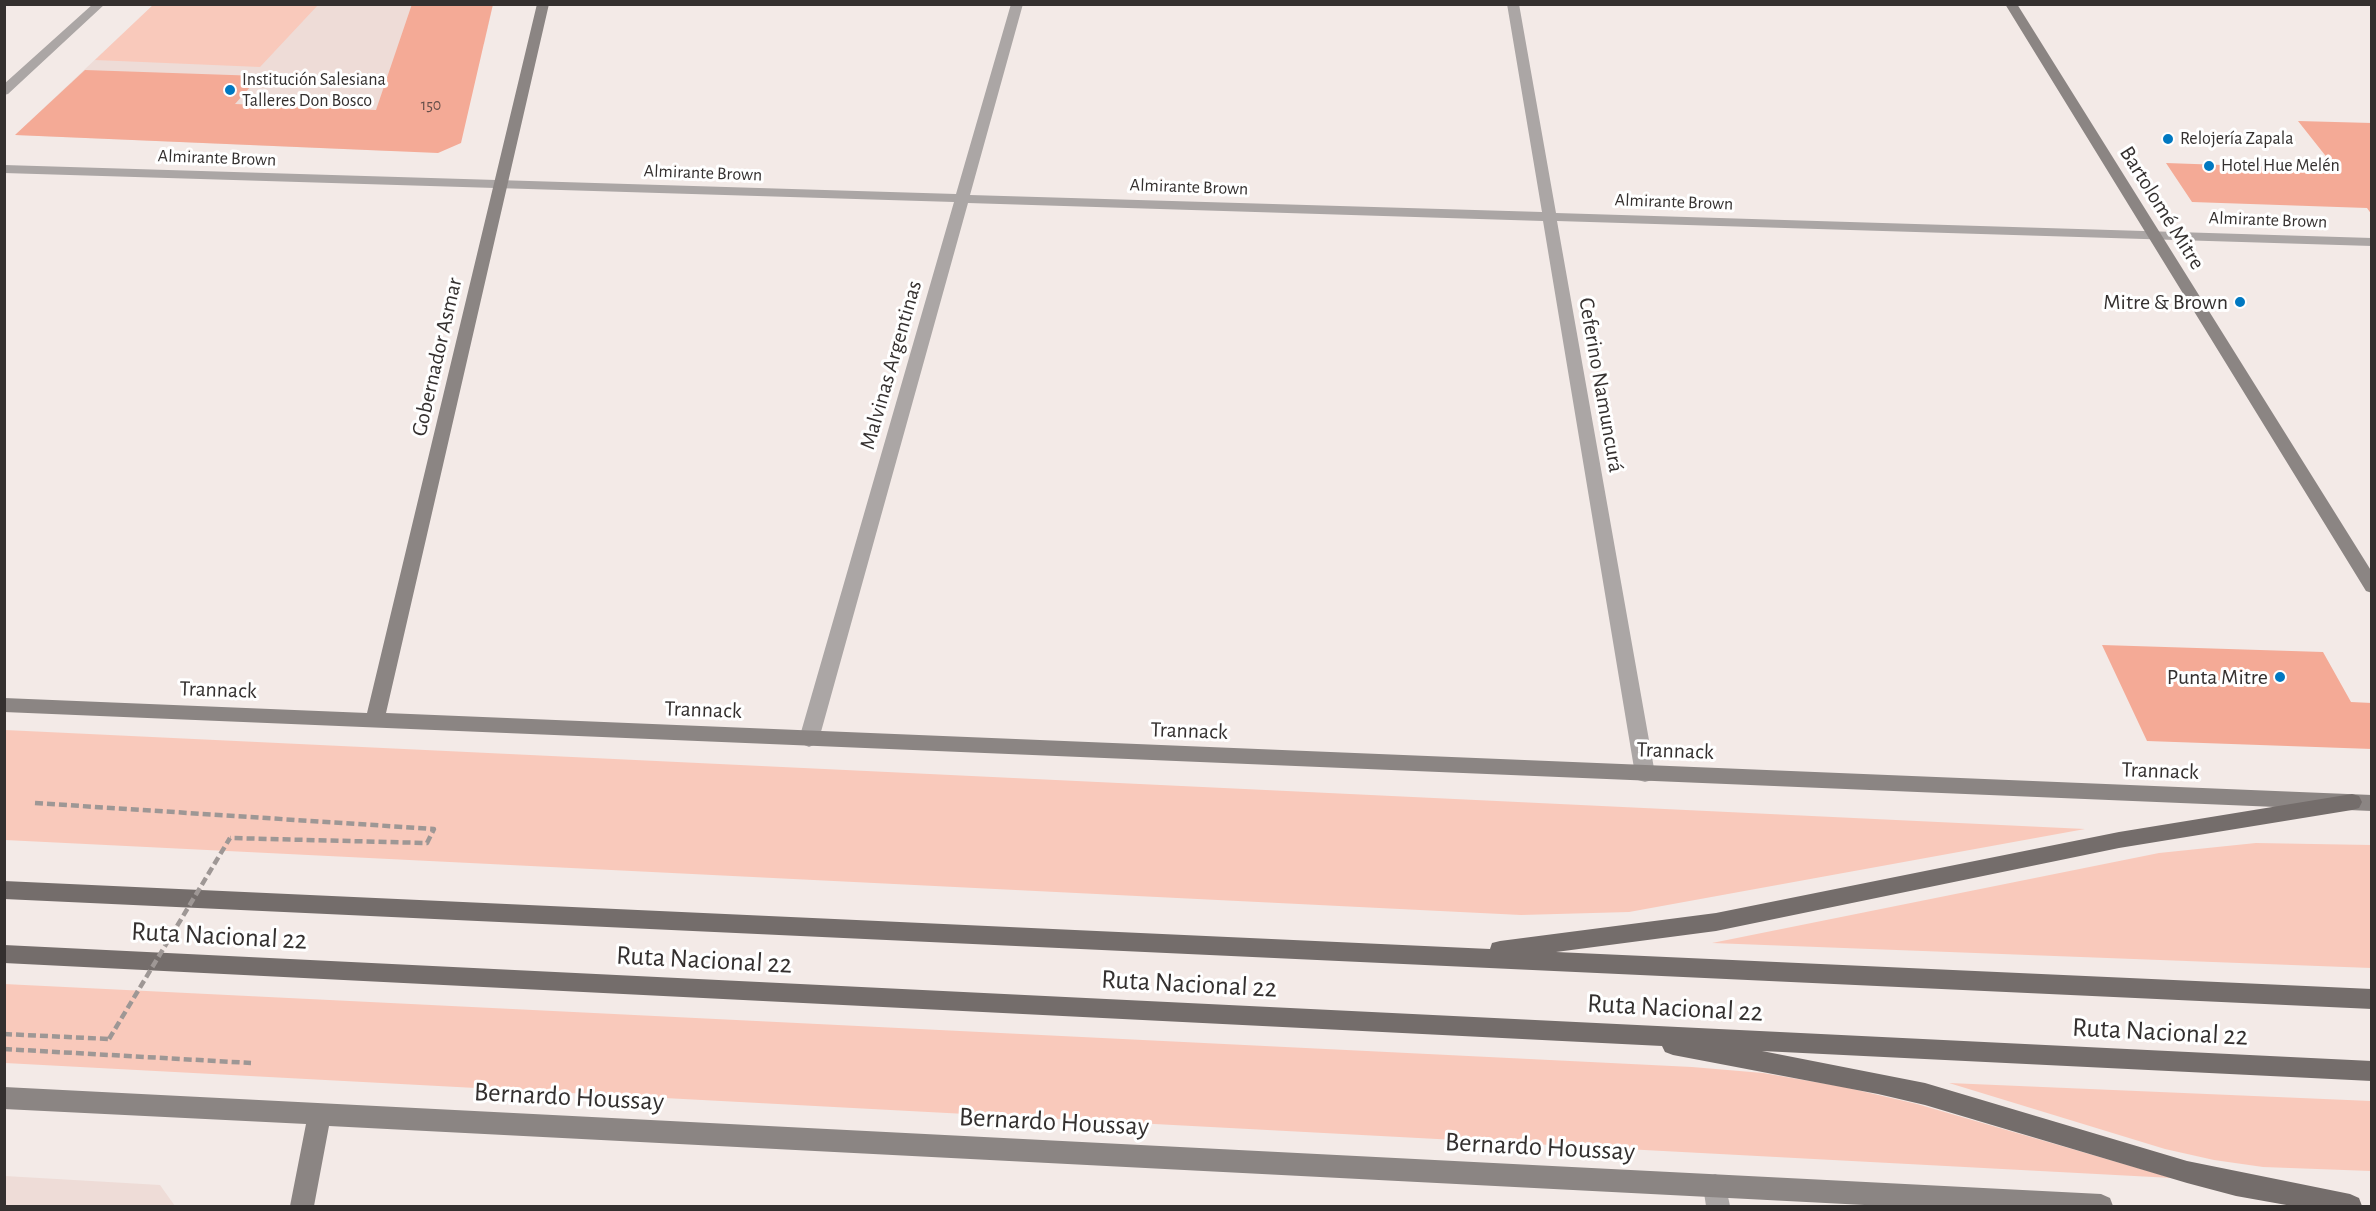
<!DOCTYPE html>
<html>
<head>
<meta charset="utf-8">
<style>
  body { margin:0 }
  #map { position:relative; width:2376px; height:1211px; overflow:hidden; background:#f3eae7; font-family:"Alegreya Sans",sans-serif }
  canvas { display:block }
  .frame { position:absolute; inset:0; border:6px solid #34302f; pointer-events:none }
</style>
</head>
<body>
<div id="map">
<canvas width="2376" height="1211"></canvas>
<div class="frame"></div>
</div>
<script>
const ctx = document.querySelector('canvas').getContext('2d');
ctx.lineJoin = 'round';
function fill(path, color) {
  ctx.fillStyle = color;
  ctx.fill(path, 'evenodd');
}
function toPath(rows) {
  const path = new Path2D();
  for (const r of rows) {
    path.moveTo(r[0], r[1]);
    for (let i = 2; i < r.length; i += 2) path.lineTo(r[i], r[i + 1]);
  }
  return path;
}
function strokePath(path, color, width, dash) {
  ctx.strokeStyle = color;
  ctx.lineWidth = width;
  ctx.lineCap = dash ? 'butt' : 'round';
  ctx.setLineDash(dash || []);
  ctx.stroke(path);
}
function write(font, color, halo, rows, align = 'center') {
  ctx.font = font + ' "Alegreya Sans",sans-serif';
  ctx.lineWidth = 6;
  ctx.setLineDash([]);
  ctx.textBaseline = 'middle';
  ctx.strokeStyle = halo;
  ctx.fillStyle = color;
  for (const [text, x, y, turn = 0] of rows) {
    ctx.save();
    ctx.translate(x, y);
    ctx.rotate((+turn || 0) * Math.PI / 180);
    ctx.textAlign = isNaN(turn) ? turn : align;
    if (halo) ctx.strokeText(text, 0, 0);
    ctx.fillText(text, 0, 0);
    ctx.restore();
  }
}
const built = toPath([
  [153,5,493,5,484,44,408,50,391,111,390,151,15,135],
  [5,1176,160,1185,175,1206,5,1206]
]);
const green = toPath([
  [153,5,153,4,318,5,260,67,95,60],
  [4,730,5,730,2085,829,1629,912,1521,915,5,840],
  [2256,843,2371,845,2371,968,1712,943,2159,853],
  [4,984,1692,1067,1763,1073,1844,1087,1917,1104,2172,1178,5,1063],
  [1949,1083,2371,1101,2371,1171,2263,1167,2214,1160,2165,1149]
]);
const building = toPath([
  [412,4,493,4,461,143,438,153,15,135,85,70,260,76,235,104,376,110],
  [2298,121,2372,123,2372,215,2367,208,2192,202,2166,163,2336,169],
  [2102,645,2323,652,2351,702,2372,703,2372,749,2147,741]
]);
const path = toPath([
  [35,803,434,829,427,843,230,838],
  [4,1034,109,1039],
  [4,1049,251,1063]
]);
const street = toPath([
  [93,4,105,4,8,94,4,95,4,84,93,4],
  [1011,4,1023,4,970,195,1542,212,1507,4,1519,4,1556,213,2372,238,2372,246,1557,221,1655,774,1652,780,1645,782,1638,780,1635,774,1543,221,968,203,819,739,816,744,809,747,802,744,799,739,954,202,4,173,4,165,956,194,1011,4],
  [1715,1174,1724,1178,1730,1206,1706,1206,1703,1186,1706,1178,1715,1174]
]);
const secondary = toPath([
  [537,4,549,4,386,713,2372,795,2372,811,4,712,4,698,367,713,537,4],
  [2005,4,2017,4,2372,572,2372,593,2366,591,2005,4],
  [4,1087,2101,1194,2110,1198,2113,1206,1884,1206,329,1126,314,1206,290,1206,306,1124,4,1109,4,1087]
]);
const primary = toPath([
  [2352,794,2359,796,2362,802,2359,808,2352,810,2119,848,1716,931,1556,952,2372,989,2372,1009,4,899,4,881,1490,949,1492,943,1500,941,1716,913,2119,832,2352,794],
  [4,945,2372,1061,2372,1081,1762,1051,1925,1083,2187,1161,2350,1194,2359,1198,2362,1206,2292,1206,2236,1196,2187,1183,1925,1105,1878,1094,1673,1055,1665,1052,1662,1046,4,963,4,945]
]);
const pathBridge = toPath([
  [109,1039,230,838]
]);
const markers = [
  [230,90,6,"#0078c1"],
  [2168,139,6,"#0078c1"],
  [2209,166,6,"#0078c1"],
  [2240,302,6,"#0078c1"],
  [2280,677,6,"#0078c1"]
];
const farNumbernames = [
  ["150",431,105]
];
const farPoinames = [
  ["Institución Salesiana",242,80],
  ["Talleres Don Bosco",242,101],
  ["Relojería Zapala",2180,139],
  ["Hotel Hue Melén",2221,166]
];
const farStreetnames = [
  ["Almirante Brown",217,158,2],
  ["Almirante Brown",703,173,2],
  ["Almirante Brown",1189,187,2],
  ["Almirante Brown",1674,202,2],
  ["Almirante Brown",2268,220,2]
];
const streetNames = [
  ["Bartolomé Mitre",2162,208,58],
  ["Gobernador Asmar",437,357,-77],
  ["Malvinas Argentinas",891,365,-74],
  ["Ceferino Namuncurá",1601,385,80],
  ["Trannack",218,690,2],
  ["Trannack",703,710,2],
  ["Trannack",1189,731,2],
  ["Trannack",1675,751,2],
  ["Trannack",2160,771,2]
];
const poiNames = [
  ["Mitre & Brown",2228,302],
  ["Punta Mitre",2268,677]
];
const nearStreetnames = [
  ["Ruta Nacional 22",219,936,3],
  ["Ruta Nacional 22",704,960,3],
  ["Ruta Nacional 22",1189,984,3],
  ["Ruta Nacional 22",1675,1008,3],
  ["Ruta Nacional 22",2160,1032,3],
  ["Bernardo Houssay",569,1097,3],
  ["Bernardo Houssay",1054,1122,3],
  ["Bernardo Houssay",1540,1147,3]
];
fill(built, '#eedcd7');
fill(green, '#f9c9bb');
fill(building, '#f4aa96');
strokePath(path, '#9e9795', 4.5, [8, 4]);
fill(street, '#aba6a5');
fill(secondary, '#8b8583');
fill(primary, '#746d6b');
strokePath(pathBridge, '#9e9795', 4.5, [8, 4]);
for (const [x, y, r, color] of markers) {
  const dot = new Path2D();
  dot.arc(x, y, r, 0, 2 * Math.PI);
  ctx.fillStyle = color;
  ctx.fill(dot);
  strokePath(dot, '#fff', 2);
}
write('16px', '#644e49', null, farNumbernames);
write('18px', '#34302f', '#fff', farPoinames, 'left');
write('18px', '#34302f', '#fff', farStreetnames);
write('22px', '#34302f', '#fff', streetNames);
write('22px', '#34302f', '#fff', poiNames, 'right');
write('27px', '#34302f', '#fff', nearStreetnames);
</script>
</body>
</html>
